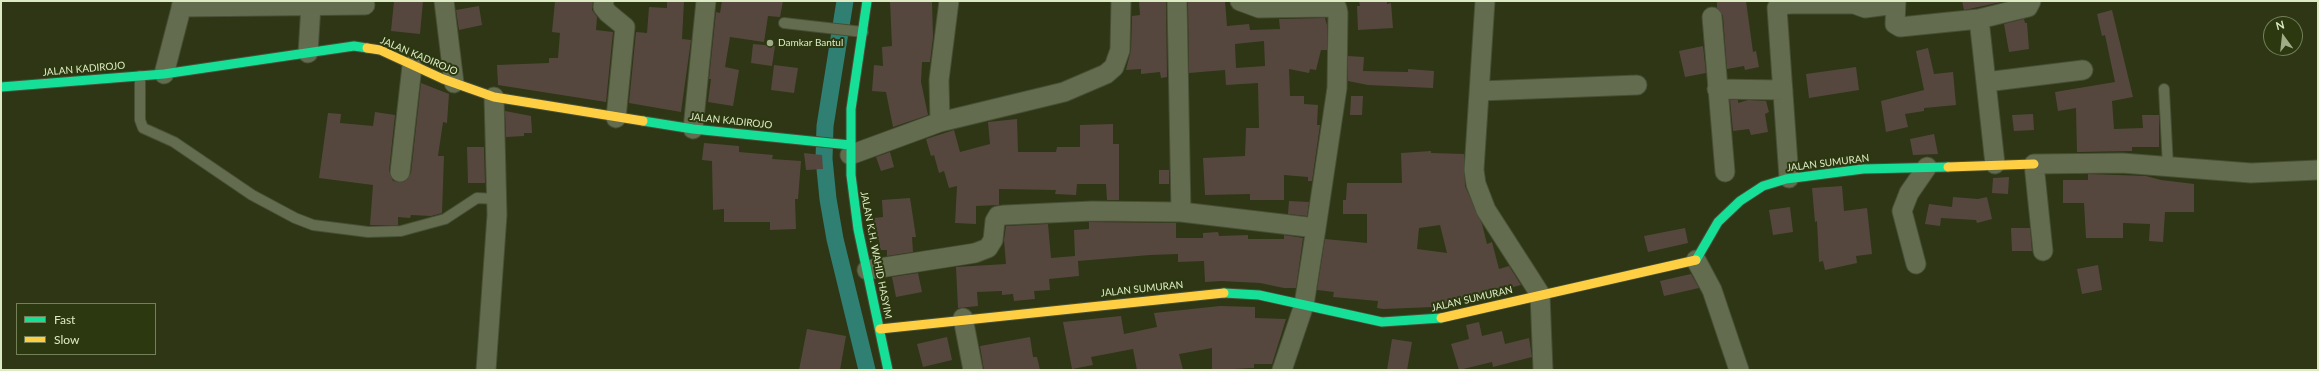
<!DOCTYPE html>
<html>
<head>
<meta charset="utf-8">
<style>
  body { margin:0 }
  #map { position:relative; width:2319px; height:371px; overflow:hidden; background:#2e3615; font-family:Lato,sans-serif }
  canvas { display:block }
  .frame { position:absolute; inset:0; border:2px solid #ddebc5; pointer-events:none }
  .legend { position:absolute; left:16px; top:303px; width:140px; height:52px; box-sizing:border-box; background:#2c3810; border:1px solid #738058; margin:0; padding:5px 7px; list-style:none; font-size:12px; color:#ddebc5 }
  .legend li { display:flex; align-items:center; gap:8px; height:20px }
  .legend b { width:20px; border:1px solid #738058 }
  .north { position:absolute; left:2263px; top:16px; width:40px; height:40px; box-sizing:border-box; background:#2c3810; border:1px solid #738058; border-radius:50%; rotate:345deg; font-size:11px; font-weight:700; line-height:16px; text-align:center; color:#ddebc5 }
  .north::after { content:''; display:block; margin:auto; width:14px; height:18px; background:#a0ac87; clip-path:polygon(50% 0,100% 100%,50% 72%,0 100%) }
</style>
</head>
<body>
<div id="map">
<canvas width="2319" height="371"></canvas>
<div class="frame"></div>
<ul class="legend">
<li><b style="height:5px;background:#16e098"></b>Fast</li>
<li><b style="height:5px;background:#ffcf43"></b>Slow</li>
</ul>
<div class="north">N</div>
</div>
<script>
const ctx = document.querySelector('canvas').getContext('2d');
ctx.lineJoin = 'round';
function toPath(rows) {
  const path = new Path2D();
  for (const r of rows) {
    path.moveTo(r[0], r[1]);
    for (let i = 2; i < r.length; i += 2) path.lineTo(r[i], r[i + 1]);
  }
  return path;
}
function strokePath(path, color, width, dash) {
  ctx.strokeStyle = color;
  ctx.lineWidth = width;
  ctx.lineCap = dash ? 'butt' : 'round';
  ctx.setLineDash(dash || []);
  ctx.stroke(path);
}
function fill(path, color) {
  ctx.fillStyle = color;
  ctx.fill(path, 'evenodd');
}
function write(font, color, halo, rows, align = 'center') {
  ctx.font = font + ' Lato,sans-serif';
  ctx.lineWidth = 4;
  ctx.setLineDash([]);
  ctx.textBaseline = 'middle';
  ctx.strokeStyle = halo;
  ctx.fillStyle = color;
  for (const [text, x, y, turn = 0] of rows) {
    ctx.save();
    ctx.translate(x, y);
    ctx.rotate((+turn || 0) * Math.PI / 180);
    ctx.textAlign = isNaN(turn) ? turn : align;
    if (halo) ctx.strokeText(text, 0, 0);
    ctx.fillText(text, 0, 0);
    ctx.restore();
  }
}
const canal = toPath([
  [845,1,825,126,824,159,828,199,835,239,867,370]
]);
const building = toPath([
  [394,1,423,1,420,34,391,31],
  [555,1,593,1,592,10,597,17,596,30,613,32,606,102,498,85,497,65,549,63,549,58,558,58,560,33,552,32],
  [667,1,684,1,682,39,691,40,681,112,629,103,636,32,647,33,649,7,667,8],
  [722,1,783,1,780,17,768,16,764,42,730,37,725,67,739,70,733,106,708,102,711,79,709,79,716,12,720,13],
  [890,1,932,1,933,37,930,62,922,62,921,82,928,115,893,127,886,92,872,91,874,65,883,66,882,47,892,46],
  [1139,1,1166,1,1167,77,1161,78,1160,72,1141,74,1141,69,1126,70,1131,50,1132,16,1140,15],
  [1188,1,1225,1,1227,26,1249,24,1250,30,1280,29,1279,19,1325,18,1327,25,1327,50,1321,50,1316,70,1310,69,1309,73,1289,69,1290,96,1304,96,1304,104,1318,105,1317,125,1320,125,1312,181,1308,181,1308,177,1284,175,1284,200,1250,200,1250,194,1205,195,1203,158,1245,156,1246,128,1259,128,1258,83,1226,85,1225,70,1189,73],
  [1264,41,1265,66,1236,68,1235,44],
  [1359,1,1387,1,1387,4,1391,3,1393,28,1358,30,1357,6,1360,6],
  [1717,1,1746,1,1753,52,1756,51,1759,67,1745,70,1744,66,1727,69,1723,16,1717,8],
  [1962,1,2006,1,1964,10],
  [479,6,482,25,459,30,456,10],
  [2112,10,2133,97,2112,101,2114,129,2143,128,2142,115,2159,115,2159,147,2132,147,2132,151,2077,152,2076,108,2058,111,2055,92,2115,82,2105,35,2102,36,2097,14],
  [2024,19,2025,23,2027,23,2029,49,2009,52,2004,24],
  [753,44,775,46,772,66,751,63],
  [1703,46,1706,73,1685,77,1679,51],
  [1928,48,1934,74,1953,72,1956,105,1924,108,1924,111,1905,114,1908,127,1886,132,1881,101,1924,90,1916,51],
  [1348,56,1364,57,1363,71,1408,72,1408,69,1434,71,1433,88,1368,85,1348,81],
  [774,65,798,68,794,93,771,90],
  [1856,67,1859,90,1809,98,1806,74],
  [421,83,449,94,447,123,443,122,438,156,444,156,442,213,431,216,411,215,410,218,398,217,398,225,370,225,373,185,319,178,328,113,341,114,340,123,373,126,375,112,395,115,389,171,393,181,404,182,411,173],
  [1351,96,1363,96,1362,115,1350,115],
  [1730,100,1738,100,1738,103,1748,100,1766,101,1769,112,1765,114,1768,132,1751,135,1749,129,1733,131],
  [505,111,531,116,532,133,524,133,524,136,506,137],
  [2033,114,2034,130,2014,131,2012,115],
  [1017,119,1018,152,1056,152,1057,147,1080,147,1080,125,1113,124,1113,144,1119,144,1119,200,1107,200,1106,184,1077,184,1076,195,1055,194,1056,190,999,189,999,205,976,206,976,224,955,223,957,186,949,188,944,171,939,173,934,155,931,156,926,139,954,130,960,152,990,144,988,122],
  [1934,134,1938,154,1913,155,1910,139],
  [704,143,739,146,739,152,773,155,772,159,801,161,798,199,795,199,796,229,770,230,770,222,724,222,724,209,713,210,712,161,702,160],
  [467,147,484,147,485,183,468,183],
  [1431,151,1431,153,1464,154,1465,186,1482,224,1487,244,1492,242,1499,269,1509,266,1521,285,1433,307,1383,309,1377,308,1378,301,1333,297,1334,292,1317,290,1325,239,1367,243,1367,214,1343,214,1343,200,1346,200,1347,183,1402,183,1401,153],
  [1440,225,1447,253,1417,249,1419,228],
  [890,152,894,167,881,171,876,157],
  [804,153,822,155,823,169,806,170],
  [1159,170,1169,170,1169,184,1159,184],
  [2088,174,2146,176,2161,180,2194,184,2194,212,2165,212,2163,242,2149,241,2150,224,2123,223,2123,238,2086,238,2084,203,2063,203,2063,180,2088,180],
  [2009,177,2008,194,1992,193,1993,178],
  [1842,186,1844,211,1867,208,1872,254,1856,256,1857,263,1825,270,1823,261,1819,262,1817,221,1815,222,1812,188],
  [1953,197,1978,199,1987,197,1992,219,1977,223,1976,220,1941,218,1940,226,1925,224,1929,204,1952,207],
  [910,198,916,237,912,237,913,252,887,256,887,250,880,250,879,240,876,240,874,218,883,217,882,200],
  [1289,201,1309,202,1307,216,1288,214],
  [1790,207,1793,232,1773,235,1769,210],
  [1089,222,1176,223,1176,238,1203,238,1203,233,1218,232,1219,236,1248,235,1248,239,1284,239,1284,235,1303,238,1296,288,1284,288,1260,283,1221,281,1205,282,1204,261,1178,262,1178,254,1150,255,1078,261,1079,276,1049,279,1050,290,1034,291,1035,299,1014,301,1013,294,1002,295,1002,291,977,292,978,306,958,308,956,267,1006,264,1004,240,1006,226,1048,224,1051,258,1075,256,1074,230,1089,229],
  [1685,228,1688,243,1648,252,1644,236],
  [2011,228,2030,228,2032,251,2012,251],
  [2098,265,2102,290,2082,294,2077,269],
  [918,273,922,292,896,297,892,277],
  [1691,274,1699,288,1664,296,1660,281],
  [1220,306,1255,307,1255,318,1286,319,1272,364,1254,364,1254,368,1212,370,1212,348,1179,354,1183,370,1137,370,1133,349,1091,357,1093,365,1072,369,1063,322,1121,316,1124,334,1157,327,1154,313],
  [1479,322,1482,336,1502,331,1505,344,1529,338,1532,357,1493,367,1492,362,1459,370,1451,344,1469,339,1466,325],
  [807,329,846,336,840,370,799,370],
  [947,337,952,360,923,367,917,344],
  [1030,337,1033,357,1037,357,1040,370,984,370,980,346],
  [1392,339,1412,342,1407,370,1387,370]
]);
const lane = toPath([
  [784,23,863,32],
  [140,76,140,120,143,128,174,142,252,195,295,218,313,225,368,232,401,231,445,219,477,198,497,199],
  [2164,89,2168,167]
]);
const street = toPath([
  [444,1,454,83],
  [604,1,603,7,608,13,625,27,616,118],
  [949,1,939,80,940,122,1064,92,1106,74,1114,67,1120,50,1121,1],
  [1177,1,1181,212],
  [1240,1,1259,8,1331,7,1337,8,1338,13,1337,88,1316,228,1304,305,1282,370],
  [1485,1,1474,170,1476,184,1486,210,1540,294,1543,370],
  [1896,1,1895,24,1900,27,1979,19,1995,164],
  [181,7,365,5],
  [1712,17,1725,172],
  [1979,19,2028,7,2031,1],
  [308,53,311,5],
  [164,74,183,1],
  [1986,82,2083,70],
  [1717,89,1783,90],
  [1480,91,1637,85],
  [693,129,706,1],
  [850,155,940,122],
  [400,172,412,66],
  [1789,178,1777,8,1781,5,1790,4,1854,4,1865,8,1896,4],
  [2043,251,2034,164,2122,163,2251,173,2318,170],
  [1696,260,1712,290,1739,370],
  [1916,264,1902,211,1909,193,1927,167],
  [867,270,975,253,988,248,993,240,995,221,998,216,1005,215,1092,211,1181,212,1316,228],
  [963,318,973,370],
  [486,370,497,215,494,97]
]);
const fast = toPath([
  [867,1,851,109,851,175,858,229,888,370],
  [1,87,164,74,354,46,367,48],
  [643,121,693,129,850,145],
  [1696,260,1718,222,1740,201,1763,186,1786,179,1863,169,1948,167],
  [1224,293,1259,295,1382,322,1441,318]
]);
const slow = toPath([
  [367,48,380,50,443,79,494,97,643,121],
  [1948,167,2034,164],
  [1441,318,1696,260],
  [880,329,1224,293]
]);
const markers = [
  [770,43,4,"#a0ac87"]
];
const poiNames = [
  ["Damkar Bantul",778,43]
];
const streetNames = [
  ["JALAN KADIROJO",419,56,23],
  ["JALAN KADIROJO",84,69,-5],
  ["JALAN KADIROJO",731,121,6],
  ["JALAN SUMURAN",1828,163,-7],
  ["JALAN K.H. WAHID HASYIM",876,255,79],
  ["JALAN SUMURAN",1142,289,-6],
  ["JALAN SUMURAN",1472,299,-13]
];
strokePath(canal, '#2f8073', 17);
fill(building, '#56473e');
strokePath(lane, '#474f35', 12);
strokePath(street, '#474f35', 21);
strokePath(fast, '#474f35', 11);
strokePath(slow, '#474f35', 11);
strokePath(lane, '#646c50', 10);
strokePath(street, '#646c50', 19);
strokePath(fast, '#16e098', 9);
strokePath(slow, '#ffcf43', 9);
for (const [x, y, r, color] of markers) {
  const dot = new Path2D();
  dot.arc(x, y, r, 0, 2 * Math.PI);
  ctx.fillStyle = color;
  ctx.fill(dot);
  strokePath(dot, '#2c3810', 1.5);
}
write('10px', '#ddebc5', '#2c3810', poiNames, 'left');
write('10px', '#ddebc5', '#2c3810', streetNames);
</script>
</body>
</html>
